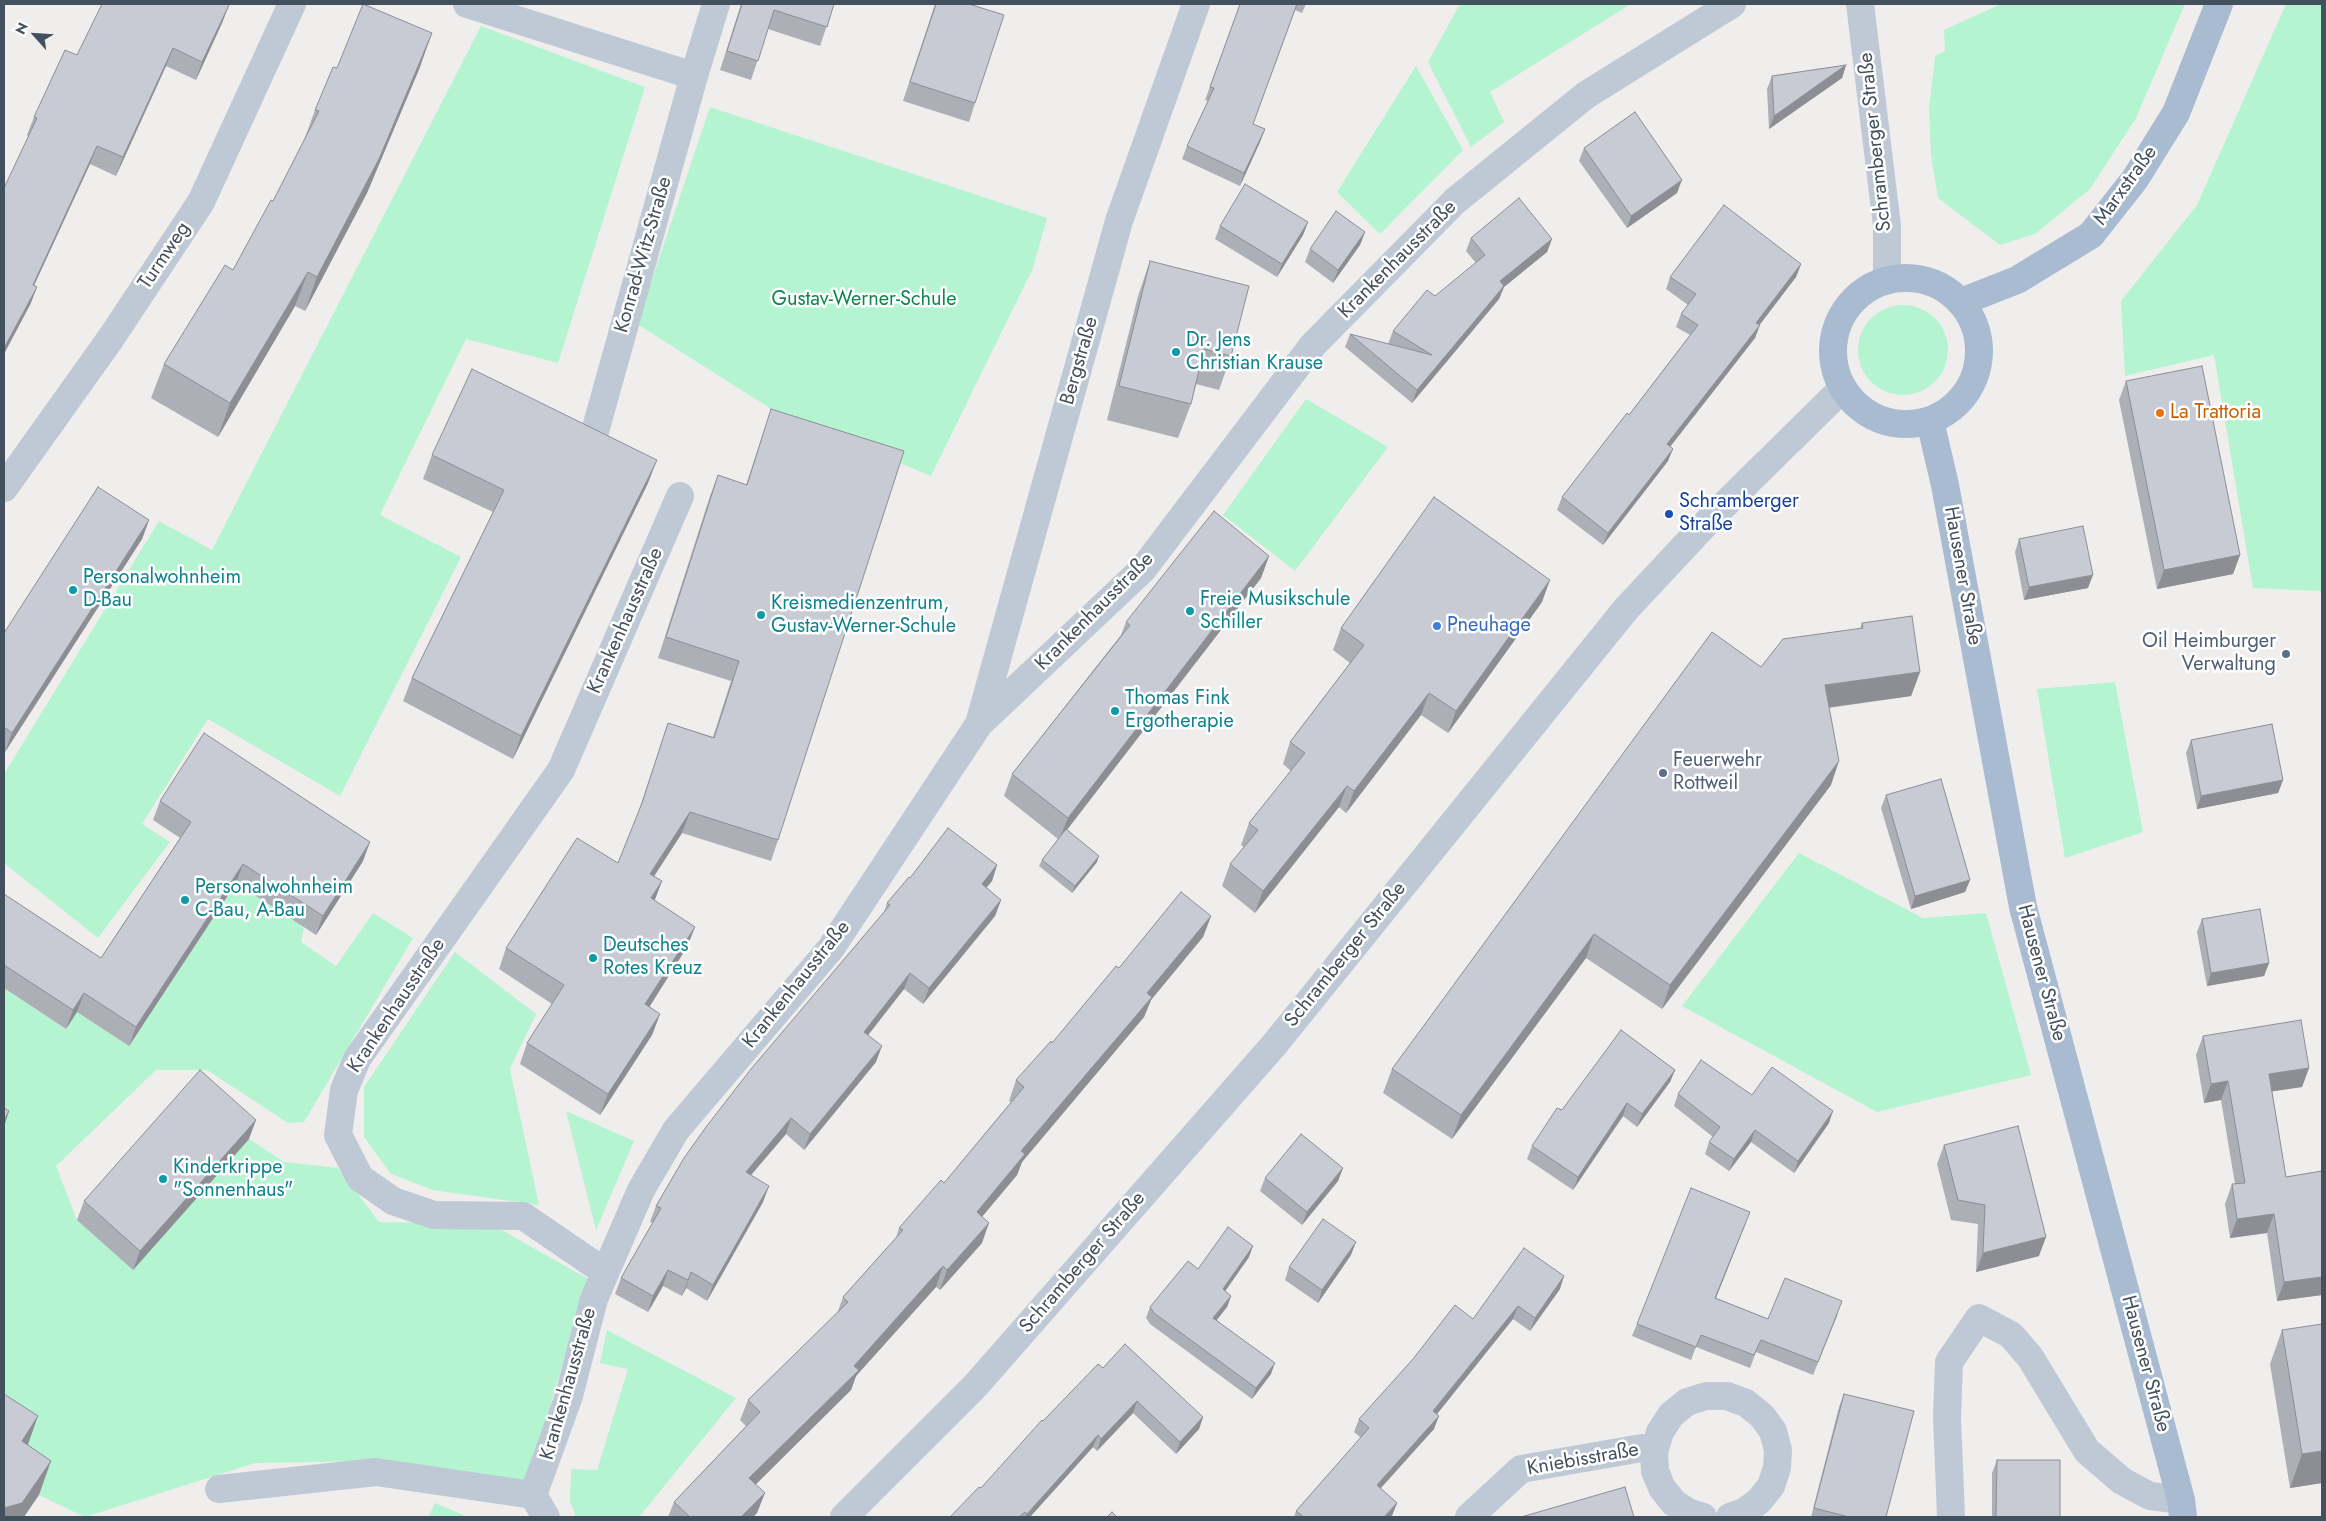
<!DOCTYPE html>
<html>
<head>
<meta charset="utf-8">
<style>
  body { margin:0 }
  #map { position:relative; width:2326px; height:1521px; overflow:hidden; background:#f0eded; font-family:Jost,sans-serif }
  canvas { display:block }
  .frame { position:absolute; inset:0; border:5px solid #43505d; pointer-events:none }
  .north { position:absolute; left:10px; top:10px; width:50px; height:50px; -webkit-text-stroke:4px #fff; paint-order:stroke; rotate:296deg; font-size:14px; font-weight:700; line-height:20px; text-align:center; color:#43505d }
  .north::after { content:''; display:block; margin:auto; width:18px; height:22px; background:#43505d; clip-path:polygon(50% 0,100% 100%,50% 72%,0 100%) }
</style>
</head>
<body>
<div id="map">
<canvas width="2326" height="1521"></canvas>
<div class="frame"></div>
<div class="north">N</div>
</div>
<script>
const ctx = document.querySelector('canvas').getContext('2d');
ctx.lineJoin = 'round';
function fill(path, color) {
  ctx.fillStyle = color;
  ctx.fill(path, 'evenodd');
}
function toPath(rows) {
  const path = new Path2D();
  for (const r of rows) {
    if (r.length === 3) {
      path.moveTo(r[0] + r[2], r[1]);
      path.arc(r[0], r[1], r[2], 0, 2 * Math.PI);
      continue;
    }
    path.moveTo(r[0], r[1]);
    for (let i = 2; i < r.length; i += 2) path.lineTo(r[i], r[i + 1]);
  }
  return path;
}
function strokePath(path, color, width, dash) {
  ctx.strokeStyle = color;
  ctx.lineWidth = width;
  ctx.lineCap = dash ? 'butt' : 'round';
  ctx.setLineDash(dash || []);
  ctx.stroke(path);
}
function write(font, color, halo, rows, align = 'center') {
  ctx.font = font + ' Jost,sans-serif';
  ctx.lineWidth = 5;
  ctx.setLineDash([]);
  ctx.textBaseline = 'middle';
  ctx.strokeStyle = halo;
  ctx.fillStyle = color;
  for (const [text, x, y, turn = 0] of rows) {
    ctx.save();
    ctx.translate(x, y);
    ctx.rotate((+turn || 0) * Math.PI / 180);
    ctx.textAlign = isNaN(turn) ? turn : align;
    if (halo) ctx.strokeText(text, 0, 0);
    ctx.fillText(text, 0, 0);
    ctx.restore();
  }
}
const green = toPath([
  [1460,4,1631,4,1490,92,1504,122,1471,147,1428,62],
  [2001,4,2185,4,2136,118,2090,189,2035,234,2000,245,1938,198,1931,155,1929,108,1935,56,1945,51,1944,30],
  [2286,4,2322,4,2322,591,2253,588,2214,355,2125,376,2121,301,2197,205],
  [481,26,645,87,558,363,466,339,380,515,461,557,340,796,208,719,142,824,170,842,98,938,4,863,4,774,159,521,212,550],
  [1416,66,1463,150,1380,234,1337,192],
  [710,107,1047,218,1033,268,931,476,773,410,637,324],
  [1903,350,45],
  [1306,399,1388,447,1295,571,1223,515],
  [2115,682,2143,832,2065,858,2037,689],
  [1799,853,1923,918,1986,913,2031,1075,1877,1112,1682,1006],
  [236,883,304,927,301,942,336,966,373,913,413,938,304,1122,288,1123,207,1070,156,1070,56,1166,77,1220,249,1139,284,1162,338,1168,379,1222,430,1223,486,1221,588,1279,526,1487,367,1461,255,1463,85,1517,39,1495,10,1475,4,1436,4,988,66,1029,77,1012,129,1046],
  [455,952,536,1014,510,1069,539,1205,433,1190,391,1174,364,1137,364,1087],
  [566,1111,634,1141,596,1230],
  [607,1330,736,1398,639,1517,576,1517,570,1501,571,1469,597,1470,628,1369,600,1363],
  [435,1503,468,1517,428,1517]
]);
const minor = toPath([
  [467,4,694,76,716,4],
  [1860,4,1887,226,1887,280],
  [594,435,694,76],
  [4,488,111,338,201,202,292,4],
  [979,724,1119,221,1196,4],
  [605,1272,523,1216,434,1215,393,1201,360,1178,338,1135,344,1090,357,1059,561,770,680,496],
  [219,1489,376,1472,533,1495],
  [546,1517,533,1495,569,1396,594,1299,641,1190,676,1130,831,948,979,724,1143,569,1313,345,1455,201,1586,95,1732,4],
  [844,1517,976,1385,1274,1045,1626,609,1712,517,1843,388],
  [1469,1517,1521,1469,1642,1448,1654,1452],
  [1703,1517,1690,1513,1674,1503,1662,1488,1655,1471,1654,1452,1660,1432,1671,1415,1687,1402,1706,1396,1727,1396,1746,1403,1762,1416,1773,1431,1778,1450,1777,1468,1771,1486,1759,1501,1744,1512,1730,1517],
  [1951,1517,1947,1417,1949,1362,1979,1318,2011,1335,2030,1357,2087,1451,2122,1481,2150,1496,2181,1500]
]);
const major = toPath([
  [1906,351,73],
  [1961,302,2017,280,2091,235,2135,179,2176,113,2219,4],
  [1930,421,1945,485,2023,907,2181,1500,2183,1517]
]);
const wall = toPath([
  [741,4,834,4,820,46,768,29,751,80,720,70],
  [935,4,969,4,975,103,969,122,903,101],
  [1240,4,1306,4,1302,13,1295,10,1253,124,1265,129,1260,142,1240,186,1182,159,1187,146,1208,101,1205,100],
  [229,5,222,23,196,80,166,66,116,176,90,164,34,285,37,287,30,305,28,136,27,135,34,117,77,55],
  [1846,65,1842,78,1769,129,1767,89,1772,76],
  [420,67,367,193,305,311,295,306,218,437,151,398,164,364,233,270,273,201,303,143,315,110,337,68],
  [1584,148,1677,193,1627,228,1579,161],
  [1308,222,1303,235,1277,277,1215,239,1220,226],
  [1365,232,1360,245,1333,283,1305,262,1310,249],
  [1471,238,1552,239,1547,252,1504,287,1499,299,1412,403,1345,347,1350,334,1388,344,1393,331,1476,263,1466,251],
  [1150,261,1231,356,1219,390,1196,384,1191,404,1178,438,1107,420,1138,296],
  [1801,264,1796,277,1759,325,1755,338,1670,447,1668,461,1603,545,1557,510,1562,497,1629,415,1690,335,1676,327,1681,314,1688,305,1666,289,1670,277],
  [2126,381,2240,555,2233,574,2157,589,2119,400],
  [771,409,778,840,771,861,682,833,654,876,662,881,654,901,695,927,687,947,649,1007,660,1014,652,1035,600,1115,520,1064,527,1043,552,1004,499,969,506,948,618,863,638,813,668,723,713,737,731,681,658,658,710,496,718,475,746,485],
  [432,455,648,483,513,759,403,701,412,678,493,512,423,479],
  [149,520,142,539,5,752,4,751,4,633],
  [2019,539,2088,588,2024,600,2015,552],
  [1269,556,1261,578,1067,830,1097,862,1072,893,1039,866,1042,860,1058,839,1004,796,1012,774,1121,635,1126,622],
  [1542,602,1448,733,1421,715,1346,813,1339,807,1255,913,1222,886,1230,864,1244,847,1241,845,1249,823,1291,771,1283,764,1290,742,1350,663,1333,650,1341,628],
  [1862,623,1920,672,1911,696,1829,708,1831,785,1662,1009,1586,958,1452,1139,1383,1093,1392,1069,1761,667,1860,628],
  [2191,740,2283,780,2278,793,2197,809,2186,753],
  [1886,795,1970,880,1965,892,1911,909,1881,808],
  [160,801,363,861,316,935,236,883,129,1046,77,1012,66,1029,4,988,4,894,101,958,180,838,153,820],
  [997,865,992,881,986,888,1001,900,995,916,923,1004,904,989,868,1035,876,1062,804,1150,786,1134,751,1175,763,1202,707,1301,686,1288,682,1296,663,1286,648,1312,615,1294,621,1278,653,1223,650,1222,656,1206,884,912,887,903,910,878],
  [1211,916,1203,937,1151,1000,1144,1017,1022,1162,1017,1175,982,1217,982,1243,940,1290,936,1287,856,1376,851,1390,756,1484,757,1513,753,1517,668,1517,674,1502,746,1426,740,1420,748,1400,837,1314,843,1297,896,1238,899,1228,944,1183,1011,1102,1009,1101,1016,1080,1052,1043,1119,968],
  [2202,919,2269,963,2264,976,2207,986,2197,932],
  [2203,1036,2309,1068,2302,1087,2272,1091,2286,1177,2322,1171,2322,1295,2277,1301,2267,1233,2230,1238,2225,1204,2232,1184,2235,1184,2221,1100,2204,1103,2196,1055],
  [1675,1070,1670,1082,1637,1127,1623,1116,1573,1190,1527,1159,1532,1146,1562,1110],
  [1678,1094,1752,1095,1829,1123,1794,1173,1751,1142,1729,1171,1705,1154,1709,1142,1713,1137,1674,1106],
  [249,1139,133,1270,77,1220,84,1201],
  [1944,1145,2039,1256,1976,1272,1978,1224,1951,1220,1937,1164],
  [1343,1168,1338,1181,1302,1225,1260,1191,1265,1178],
  [1745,1225,1716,1298,1768,1319,1838,1314,1813,1375,1756,1352,1750,1368,1696,1347,1691,1360,1632,1336,1637,1324],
  [1351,1255,1318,1303,1285,1280,1289,1267],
  [1249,1257,1225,1291,1231,1296,1227,1307,1217,1320,1271,1374,1252,1399,1150,1324,1146,1318,1150,1307,1198,1269],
  [1560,1289,1530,1331,1513,1319,1437,1414,1434,1429,1380,1488,1397,1503,1391,1517,1294,1517,1296,1511,1361,1438,1354,1432,1359,1419,1473,1319],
  [2322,1324,2322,1483,2290,1488,2270,1364,2282,1330],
  [1103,1368,1203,1417,1199,1429,1176,1454,1133,1413,1097,1451,1093,1447,1030,1517,950,1517,981,1488,1043,1421],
  [1844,1394,1886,1517,1811,1517,1839,1407],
  [1997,1460,2060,1517,1992,1517,1992,1473]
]);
const shadedWall = toPath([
  [229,5,222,23,196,80,202,62],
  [432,33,420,67,367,193,305,311,317,277],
  [173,48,166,66,116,176,123,157],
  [1846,65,1842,78,1769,129,1774,116],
  [1265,129,1260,142,1240,186,1244,173],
  [97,146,90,164,26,303,33,285],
  [1682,180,1677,193,1627,228,1631,216],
  [1308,222,1303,235,1277,277,1282,264],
  [1365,232,1360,245,1333,283,1338,270],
  [1552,239,1547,252,1504,287,1499,299,1412,403,1417,390,1500,281],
  [1801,264,1796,277,1752,335,1756,323],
  [308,272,295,306,218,437,230,403],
  [37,287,30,305,4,354,4,348],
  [1760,325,1755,338,1662,457,1667,444],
  [1673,449,1668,461,1603,545,1608,533],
  [657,460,648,483,513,759,521,736],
  [149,520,142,539,5,752,12,733],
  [2240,555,2233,574,2157,589,2164,570],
  [1269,556,1261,578,1059,840,1068,818],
  [2093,575,2088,588,2024,600,2029,587],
  [1550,580,1542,602,1448,733,1456,711],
  [1920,672,1911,696,1816,709,1825,685],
  [1429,693,1421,715,1346,813,1354,791],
  [1839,761,1831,785,1662,1009,1670,985],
  [2283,780,2278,793,2197,809,2201,796],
  [1347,786,1339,807,1255,913,1263,891],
  [690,812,682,833,642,895,650,874],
  [370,842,363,861,316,935,323,916],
  [1099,856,1097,862,1072,893,1075,886],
  [243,864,236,883,129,1046,136,1027],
  [997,865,992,881,976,900,982,884],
  [1970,880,1965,892,1911,909,1915,896],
  [662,881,654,902,651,898],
  [1001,900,995,916,923,1004,929,988],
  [1211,916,1203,937,1151,1000,1144,1017,1022,1162,1017,1175,969,1232,977,1212,1021,1151,1147,993],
  [695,927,687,947,638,1025,645,1004],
  [1594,934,1586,958,1452,1139,1461,1115],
  [2269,963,2264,976,2207,986,2211,973],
  [910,973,904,989,858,1048,864,1032],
  [84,993,77,1012,66,1029,73,1010],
  [660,1014,652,1035,600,1115,608,1094],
  [882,1046,876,1062,804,1150,810,1134],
  [2309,1068,2302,1087,2262,1093,2269,1074],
  [1675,1070,1670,1082,1637,1127,1642,1114],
  [2228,1081,2221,1100,2204,1103,2211,1084],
  [1627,1103,1623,1116,1573,1190,1578,1177],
  [9,1111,4,1127,4,1120],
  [1833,1111,1829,1123,1794,1173,1798,1161],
  [791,1118,786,1134,740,1188,746,1172],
  [256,1120,249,1139,133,1270,140,1251],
  [1755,1130,1751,1142,1729,1171,1734,1159],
  [1343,1168,1338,1181,1302,1225,1307,1212],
  [769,1186,763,1202,707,1301,713,1285],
  [1750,1212,1745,1225,1711,1310,1715,1298],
  [2274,1214,2267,1233,2230,1238,2237,1219],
  [989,1223,982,1243,940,1290,947,1270],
  [2046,1237,2039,1256,1976,1272,1983,1253],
  [1356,1242,1351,1255,1318,1303,1322,1290],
  [1253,1246,1249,1257,1219,1300,1223,1289],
  [943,1266,936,1287,856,1376,851,1390,742,1498,749,1478,854,1366],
  [668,1270,663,1286,648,1312,653,1296],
  [691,1272,686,1288,682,1296],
  [1564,1276,1560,1289,1530,1331,1535,1318],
  [2322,1277,2322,1295,2277,1301,2284,1282],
  [1231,1296,1227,1307,1209,1329,1213,1318],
  [1518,1306,1513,1319,1429,1424,1433,1411],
  [1275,1363,1271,1374,1252,1399,1256,1388],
  [1137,1401,1133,1413,1097,1451,1101,1439],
  [38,1416,26,1450,22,1441],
  [1439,1416,1434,1429,1372,1498,1377,1485],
  [1203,1417,1199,1429,1176,1454,1180,1442],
  [1098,1435,1093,1447,1030,1517,1025,1517,1027,1514],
  [2322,1451,2322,1483,2290,1488,2302,1454],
  [51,1461,39,1495,24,1517,4,1517,4,1508],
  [765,1493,757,1513,753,1517,741,1517],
  [1397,1503,1392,1516,1391,1517,1384,1517]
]);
const building = toPath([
  [102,4,227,4,229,5,202,62,173,48,123,157,97,146,33,285,37,287,4,348,4,188,37,118,34,117,65,50,77,55,102,4],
  [363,4,432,33,379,159,317,277,308,272,230,403,164,364,225,265,233,270,271,200,273,201,319,111,315,110,333,67,337,68,363,4],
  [742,4,834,4,827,27,774,10,758,61,727,51,742,4],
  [936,4,969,4,1004,15,975,103,910,82,936,4],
  [1240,4,1297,4,1253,124,1265,129,1244,173,1187,146,1214,88,1210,87,1240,4],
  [1846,65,1774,116,1772,76,1846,65],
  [1635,112,1682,180,1631,216,1584,148,1635,112],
  [1245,184,1308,222,1282,264,1220,226,1245,184],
  [1519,198,1552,239,1500,281,1504,286,1417,390,1350,334,1432,355,1393,331,1427,290,1435,296,1485,255,1471,238,1519,198],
  [1724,205,1801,264,1756,323,1760,325,1667,444,1673,449,1608,533,1562,497,1627,413,1629,415,1698,325,1681,314,1696,294,1670,277,1724,205],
  [1336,211,1365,232,1338,270,1310,249,1336,211],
  [1150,261,1249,286,1231,356,1204,349,1191,404,1119,386,1150,261],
  [2202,366,2240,555,2164,570,2126,381,2202,366],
  [472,369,657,460,521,736,412,678,504,490,432,455,472,369],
  [771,409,904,451,778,840,690,812,650,874,662,881,651,898,695,927,645,1004,660,1014,608,1094,527,1043,564,985,506,948,577,838,618,863,642,803,668,723,714,738,739,661,666,637,718,475,747,485,771,409],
  [98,487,149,520,12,733,4,727,4,633,98,487],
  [1434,497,1550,580,1456,711,1429,693,1354,791,1347,786,1263,891,1230,864,1258,830,1249,823,1305,753,1290,742,1364,645,1341,628,1434,497],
  [1214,511,1269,556,1068,818,1012,774,1130,625,1126,622,1214,511],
  [2083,526,2093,575,2029,587,2019,539,2083,526],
  [1912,616,1920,672,1825,685,1839,761,1670,985,1594,934,1461,1115,1392,1069,1712,632,1761,667,1783,639,1863,628,1862,623,1912,616],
  [2272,724,2283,780,2201,796,2191,740,2272,724],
  [204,733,370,842,323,916,243,864,136,1027,84,993,73,1010,4,965,4,894,101,958,191,822,160,801,204,733],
  [1941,779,1970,880,1915,896,1886,795,1941,779],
  [948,828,997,865,982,884,1001,900,929,988,910,973,864,1032,882,1046,810,1134,791,1118,746,1172,769,1186,713,1285,691,1272,688,1280,668,1270,653,1296,621,1278,661,1208,656,1206,684,1158,706,1127,751,1069,890,905,887,903,909,877,910,878,948,828],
  [1066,829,1099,856,1075,886,1042,860,1066,829],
  [1181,892,1211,916,1147,993,1152,997,1021,1151,1025,1154,977,1212,989,1223,947,1270,943,1266,854,1366,859,1370,749,1478,765,1493,741,1517,690,1517,674,1502,760,1412,748,1400,848,1302,843,1297,903,1230,899,1228,941,1180,944,1183,1024,1087,1016,1080,1051,1041,1052,1043,1116,966,1119,968,1181,892],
  [2260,909,2269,963,2211,973,2202,919,2260,909],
  [2301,1020,2309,1068,2269,1074,2286,1177,2322,1171,2322,1277,2284,1282,2274,1214,2237,1219,2232,1184,2245,1183,2228,1081,2211,1084,2203,1036,2301,1020],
  [1621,1030,1675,1070,1642,1114,1627,1103,1578,1177,1532,1146,1557,1108,1562,1110,1621,1030],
  [1701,1060,1752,1095,1772,1067,1833,1111,1798,1161,1755,1130,1734,1159,1709,1142,1720,1127,1678,1094,1701,1060],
  [200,1070,256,1120,140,1251,84,1201,200,1070],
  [4,1108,9,1111,4,1120,4,1108],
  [2018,1126,2046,1237,1983,1253,1985,1205,1958,1200,1944,1145,2018,1126],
  [1301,1134,1343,1168,1307,1212,1265,1178,1301,1134],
  [1691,1188,1750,1212,1715,1298,1768,1319,1785,1278,1842,1301,1818,1362,1761,1340,1754,1355,1701,1335,1696,1347,1637,1324,1691,1188],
  [1323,1219,1356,1242,1322,1290,1289,1267,1323,1219],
  [1228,1227,1253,1246,1223,1289,1231,1296,1213,1318,1275,1363,1256,1388,1154,1313,1150,1307,1188,1261,1198,1269,1228,1227],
  [1524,1248,1564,1276,1535,1318,1518,1306,1433,1411,1439,1416,1377,1485,1397,1503,1384,1517,1304,1517,1296,1511,1369,1428,1359,1419,1413,1359,1455,1305,1473,1319,1524,1248],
  [2322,1324,2322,1451,2302,1454,2282,1330,2322,1324],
  [1125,1344,1203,1417,1180,1442,1137,1401,1101,1439,1098,1435,1027,1514,1025,1512,1019,1517,950,1517,979,1487,981,1488,1042,1420,1043,1421,1098,1364,1103,1368,1125,1344],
  [4,1394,38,1416,22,1441,51,1461,22,1503,4,1508,4,1394],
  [1844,1394,1914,1411,1886,1517,1849,1517,1814,1508,1844,1394],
  [1997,1460,2060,1460,2060,1517,1996,1517,1997,1460],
  [1625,1487,1634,1517,1521,1517,1625,1487],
  [1112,1512,1117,1517,1107,1517,1112,1512]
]);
const markers = [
  [1176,352,5,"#0f9aa8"],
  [2160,413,5,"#e8710a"],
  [1669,514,5,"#1a4fb4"],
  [73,590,5,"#0f9aa8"],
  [1190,611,5,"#0f9aa8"],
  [761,615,5,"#0f9aa8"],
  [1437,626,5,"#3f7fe0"],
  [2286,654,5,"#5c6f8a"],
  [1115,711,5,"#0f9aa8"],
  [1663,773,5,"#5c6f8a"],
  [185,900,5,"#0f9aa8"],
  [593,958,5,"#0f9aa8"],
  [163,1179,5,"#0f9aa8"]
];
const streetNames = [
  ["Schramberger Straße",1876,142,-96],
  ["Marxstraße",2126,186,-54],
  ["Konrad-Witz-Straße",644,255,-74],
  ["Turmweg",165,256,-56],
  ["Krankenhausstraße",1398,260,-45],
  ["Bergstraße",1080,361,-74],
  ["Hausener Straße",1962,576,80],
  ["Krankenhausstraße",1095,612,-45],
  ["Krankenhausstraße",626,621,-66],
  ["Schramberger Straße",1346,955,-51],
  ["Hausener Straße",2041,973,75],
  ["Krankenhausstraße",797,985,-51],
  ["Krankenhausstraße",397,1006,-56],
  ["Schramberger Straße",1083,1263,-49],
  ["Hausener Straße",2145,1364,75],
  ["Krankenhausstraße",569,1384,-74],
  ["Kniebisstraße",1583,1460,-10]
];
const parkNames = [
  ["Gustav-Werner-Schule",864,300]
];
const cultureNames = [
  ["Dr. Jens",1186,341],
  ["Christian Krause",1186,364],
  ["Personalwohnheim",83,578],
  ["D-Bau",83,601],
  ["Freie Musikschule",1200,600],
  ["Schiller",1200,623],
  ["Kreismedienzentrum,",771,604],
  ["Gustav-Werner-Schule",771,627],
  ["Thomas Fink",1125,699],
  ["Ergotherapie",1125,722],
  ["Personalwohnheim",195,888],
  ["C-Bau, A-Bau",195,911],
  ["Deutsches",603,946],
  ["Rotes Kreuz",603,969],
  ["Kinderkrippe",173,1168],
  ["\"Sonnenhaus\"",173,1191]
];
const foodNames = [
  ["La Trattoria",2170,413]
];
const transitNames = [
  ["Schramberger",1679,502],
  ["Straße",1679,525]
];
const shopNames = [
  ["Pneuhage",1447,626]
];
const serviceNames = [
  ["Oil Heimburger",2276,642],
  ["Verwaltung",2276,665],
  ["Feuerwehr",1673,761,"left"],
  ["Rottweil",1673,784,"left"]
];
fill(green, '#b5f4d0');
strokePath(minor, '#bec9d5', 28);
strokePath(major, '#a9bbd0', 28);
fill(wall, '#acafb6');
fill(shadedWall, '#8c8e94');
fill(building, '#c8cbd4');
strokePath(building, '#8c8e94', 1);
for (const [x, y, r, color] of markers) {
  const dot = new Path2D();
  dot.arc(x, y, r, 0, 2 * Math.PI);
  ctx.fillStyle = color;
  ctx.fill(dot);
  strokePath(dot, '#fff', 2);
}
write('20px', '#43505d', '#fff', streetNames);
write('20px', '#0b874e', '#fff', parkNames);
write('20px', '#0d838f', '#fff', cultureNames, 'left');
write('20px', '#c56008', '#fff', foodNames, 'left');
write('20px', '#164399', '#fff', transitNames, 'left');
write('20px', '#366cbe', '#fff', shopNames, 'left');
write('20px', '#4e5e75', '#fff', serviceNames, 'right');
</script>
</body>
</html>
